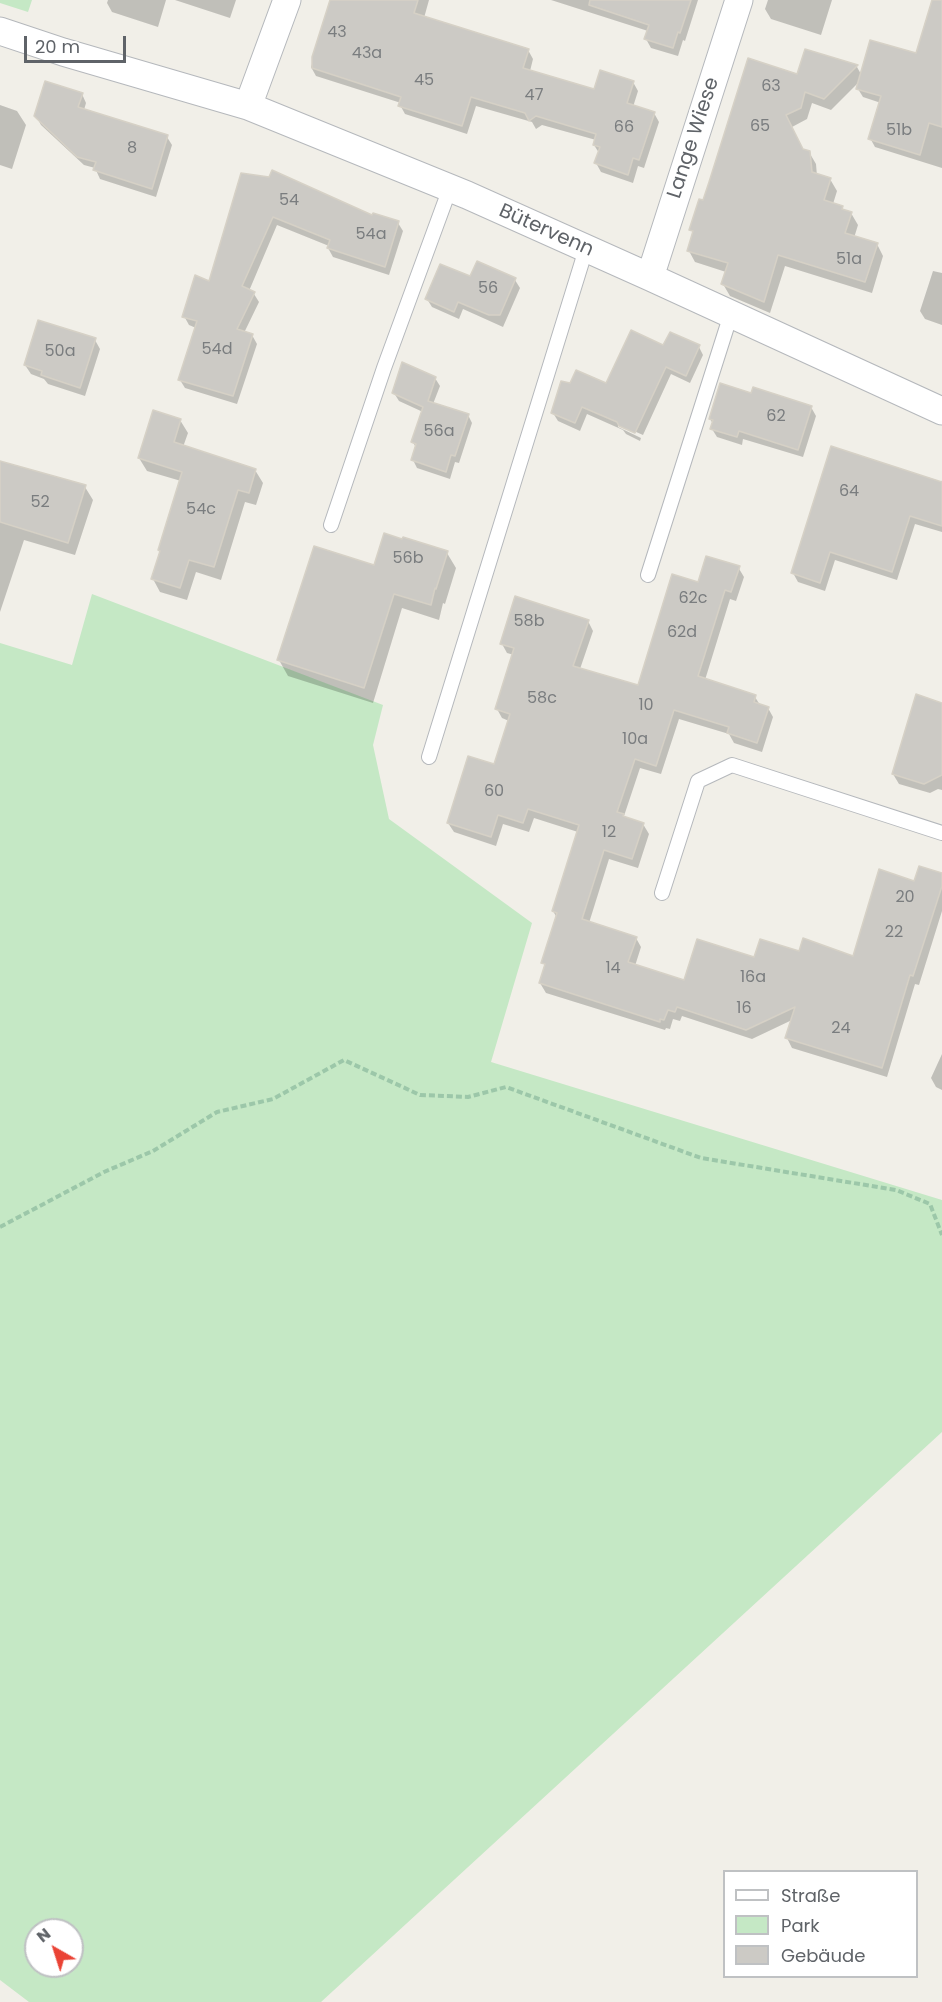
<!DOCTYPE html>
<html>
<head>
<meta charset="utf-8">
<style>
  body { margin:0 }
  #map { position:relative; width:942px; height:2002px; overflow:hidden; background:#f1efe8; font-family:Poppins,sans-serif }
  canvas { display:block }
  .legend { position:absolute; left:723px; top:1870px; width:195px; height:108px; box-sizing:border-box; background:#fff; border:2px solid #bfc1c3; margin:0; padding:8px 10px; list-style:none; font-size:18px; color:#5f6368 }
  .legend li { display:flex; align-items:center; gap:12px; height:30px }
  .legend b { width:30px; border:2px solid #bfc1c3 }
  .north { position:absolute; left:24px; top:1918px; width:60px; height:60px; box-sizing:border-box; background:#fff; border:2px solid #bfc1c3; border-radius:50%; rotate:321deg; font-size:16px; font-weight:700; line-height:24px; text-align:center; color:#5f6368 }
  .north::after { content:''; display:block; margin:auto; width:21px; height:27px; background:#ea4335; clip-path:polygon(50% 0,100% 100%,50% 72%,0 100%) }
  .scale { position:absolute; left:24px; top:36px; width:102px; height:27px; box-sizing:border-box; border:3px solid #5f6368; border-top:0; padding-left:8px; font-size:18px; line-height:21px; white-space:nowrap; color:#5f6368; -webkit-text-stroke:4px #fff; paint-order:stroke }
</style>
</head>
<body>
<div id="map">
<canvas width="942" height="2002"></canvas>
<ul class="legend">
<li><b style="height:8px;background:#fff"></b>Straße</li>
<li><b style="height:16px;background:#c5e8c5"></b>Park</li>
<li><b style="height:16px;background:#cccac5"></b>Gebäude</li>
</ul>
<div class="north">N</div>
<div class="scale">20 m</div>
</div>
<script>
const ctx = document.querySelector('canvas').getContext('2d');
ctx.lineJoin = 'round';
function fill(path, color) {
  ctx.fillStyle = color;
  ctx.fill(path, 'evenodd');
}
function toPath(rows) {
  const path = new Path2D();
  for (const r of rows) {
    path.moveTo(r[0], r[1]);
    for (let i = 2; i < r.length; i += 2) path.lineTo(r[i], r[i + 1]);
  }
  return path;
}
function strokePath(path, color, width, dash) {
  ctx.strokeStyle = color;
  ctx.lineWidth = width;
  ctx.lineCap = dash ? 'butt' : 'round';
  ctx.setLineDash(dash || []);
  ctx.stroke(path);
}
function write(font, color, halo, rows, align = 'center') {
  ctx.font = font + ' Poppins,sans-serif';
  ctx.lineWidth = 5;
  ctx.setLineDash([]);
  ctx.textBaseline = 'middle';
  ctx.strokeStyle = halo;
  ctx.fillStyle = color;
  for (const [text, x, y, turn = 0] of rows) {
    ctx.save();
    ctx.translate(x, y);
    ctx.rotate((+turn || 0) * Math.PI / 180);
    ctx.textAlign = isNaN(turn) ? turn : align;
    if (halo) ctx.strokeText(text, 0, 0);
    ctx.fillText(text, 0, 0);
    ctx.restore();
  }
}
const green = toPath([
  [0,0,32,0,28,12,0,3],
  [92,594,383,705,373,745,389,819,532,923,491,1062,942,1200,942,1432,321,2002,29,2002,0,1980,0,643,72,665],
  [36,1930,72,1930,72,1966,36,1966]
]);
const shadow = toPath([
  [108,0,166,0,158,27,112,12,107,3],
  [175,0,236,0,230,18],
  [337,0,429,0,424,18,528,50,533,59,530,71,595,91,633,82,638,91,633,107,654,113,659,122,644,168,638,166,633,183,601,172,596,163,599,153,594,145,596,140,542,125,536,129,532,122,476,106,467,134,405,114,400,105,401,103,316,76,311,67,329,10],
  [551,0,698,0,685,41,683,40,678,56,651,48,646,39,648,31],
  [768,0,832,0,821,35,771,19,765,9],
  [939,0,942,0,942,168,875,147,870,138,881,103,863,97,858,89,860,81,831,110,812,103,807,119,792,127,803,150,809,152,816,164,817,176,830,179,837,191,833,204,851,213,858,225,854,238,877,244,883,256,872,293,785,266,770,313,730,296,723,284,726,272,695,262,689,251,694,234,691,230,704,202,798,75,806,51,857,67,862,76,917,55],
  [82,94,86,103,84,110,167,137,172,145,156,197,100,179,95,168,84,165,41,125,36,116],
  [0,105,17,111,26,125,12,169,0,165],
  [242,175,373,217,398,223,403,231,389,275,333,257,328,248,329,246,277,225,249,291,254,294,259,302,244,333,252,335,257,344,237,404,185,388,180,380,196,328,189,325,184,316,209,283],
  [933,271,942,273,942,325,925,319,920,311],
  [471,278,515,280,520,288,503,327,463,309,459,319,432,307,427,299],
  [95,340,100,349,85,396,48,384,44,379,31,374,25,365],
  [664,347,699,347,703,355,690,383,671,374,643,435,618,424,618,427,641,438,640,441,626,434,623,430,587,414,580,431,558,421,553,413,570,385,607,385],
  [435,378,440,386,433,404,468,415,472,423,459,463,455,462,450,479,417,468,413,460,416,448,413,442,423,412,399,401,394,393],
  [811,407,816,416,803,457,743,439,742,445,717,437,712,429,713,424,710,419],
  [180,420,188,433,183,447,255,470,263,483,256,505,245,502,221,580,196,572,187,600,160,592,153,579,181,481,147,471,139,458],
  [0,462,85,487,93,500,75,555,24,540,0,612],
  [942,480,942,532,915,524,897,580,835,560,825,591,798,582,793,573,941,483],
  [403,541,447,553,456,568,445,604,443,603,439,620,402,608,373,703,288,676,279,660],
  [738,567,744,577,736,601,730,599,705,680,755,697,760,705,768,708,773,717,762,752,734,743,729,734,679,719,661,774,640,768,624,816,643,824,649,834,638,868,609,859,589,923,636,938,641,947,635,966,685,981,755,959,800,953,854,958,915,882,942,875,942,911,919,985,915,984,887,1077,792,1048,787,1038,792,1020,752,1039,682,1016,680,1021,673,1019,670,1029,666,1028,665,1030,546,993,540,983,546,967,543,962,557,918,553,911,578,832,534,818,529,832,503,824,496,846,454,832,448,823,495,766,509,721,502,718,497,709,514,655,507,653,502,644,588,621,593,631,580,669,639,687,699,584],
  [942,704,942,790,938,789,930,793,899,784,893,774],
  [942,1054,942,1090,936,1087,931,1078]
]);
const building = toPath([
  [330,0,418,0,414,13,529,49,523,68,594,89,600,70,634,81,627,103,655,112,639,160,633,158,628,175,594,163,600,147,593,145,596,134,536,116,529,121,525,113,471,97,462,126,398,106,401,97,312,68,312,57,330,0],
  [590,0,691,0,680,33,678,32,673,48,644,39,649,25,589,5,590,0],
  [932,0,942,0,942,127,929,123,920,155,868,139,881,96,856,89,870,40,916,53,932,0],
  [805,49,858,65,824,99,805,92,801,108,786,115,803,149,810,151,812,172,831,178,824,200,843,206,842,209,852,212,845,233,878,243,865,282,778,255,764,302,721,284,728,263,687,251,693,231,689,230,699,199,703,200,709,182,748,58,797,74,805,49],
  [45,81,83,93,78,107,168,135,152,189,93,170,96,162,77,157,34,116,45,81],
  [272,170,372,215,373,213,399,221,385,267,327,248,330,240,273,217,242,286,255,292,237,329,253,334,233,396,178,380,197,321,182,317,195,275,209,281,241,173,269,177,272,170],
  [477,261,516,278,500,315,489,315,458,302,454,312,425,299,440,264,470,276,477,261],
  [38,320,96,338,80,388,41,375,42,371,24,365,38,320],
  [631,330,663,345,670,332,700,345,686,376,666,367,635,433,619,426,617,422,582,407,575,423,551,413,561,381,570,383,576,370,606,383,631,330],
  [402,362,436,377,428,401,469,414,455,456,451,455,446,472,411,460,416,444,411,442,423,407,392,393,402,362],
  [720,383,751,393,753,387,812,406,798,450,739,431,737,437,710,429,713,420,709,419,720,383],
  [153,410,181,419,174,442,256,469,249,493,238,490,214,567,189,560,180,588,151,579,160,551,158,550,182,472,138,458,153,410],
  [831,446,942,482,942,526,910,516,892,572,830,552,820,583,791,573,831,446],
  [0,461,86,485,68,543,0,522,0,461],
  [384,533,402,539,403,537,448,551,436,589,435,588,431,605,394,594,364,688,277,660,314,546,374,565,384,533],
  [706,556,740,566,731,592,725,590,698,676,756,695,754,702,769,707,757,743,727,733,729,727,674,710,656,766,635,759,617,812,624,814,623,816,644,823,632,859,604,850,582,919,637,937,628,962,684,980,697,939,754,957,760,939,799,951,803,938,853,956,879,869,914,881,919,866,942,873,942,886,913,976,910,975,882,1068,785,1038,795,1007,746,1030,677,1007,675,1012,668,1010,664,1020,660,1019,660,1022,539,983,545,964,541,963,557,913,552,911,579,825,528,809,523,823,498,815,491,837,447,823,468,756,494,764,510,714,495,709,514,648,500,644,515,596,589,620,573,666,638,685,672,574,698,582,706,556],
  [916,694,942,703,942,775,924,784,892,774,916,694]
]);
const path = toPath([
  [0,1227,104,1172,153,1151,217,1112,273,1099,344,1060,420,1095,468,1097,506,1087,701,1158,896,1190,930,1204,942,1235]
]);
const lane = toPath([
  [331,525,384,368,450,188],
  [648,575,731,314],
  [429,757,586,249],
  [662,893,698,781,732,765,942,833]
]);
const street = toPath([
  [0,31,63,52,248,106,467,195,650,277,942,411],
  [248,106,287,0],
  [650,277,739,0]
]);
const numberNames = [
  ["43",337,33],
  ["43a",367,54],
  ["45",424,81],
  ["63",771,87],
  ["47",534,96],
  ["65",760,127],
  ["66",624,128],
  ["51b",899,131],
  ["8",132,149],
  ["54",289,201],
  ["54a",371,235],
  ["51a",849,260],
  ["56",488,289],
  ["54d",217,350],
  ["50a",60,352],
  ["62",776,417],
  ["56a",439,432],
  ["64",849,492],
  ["52",40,503],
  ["54c",201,510],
  ["56b",408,559],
  ["62c",693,599],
  ["58b",529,622],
  ["62d",682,633],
  ["58c",542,699],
  ["10",646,706],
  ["10a",635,740],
  ["60",494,792],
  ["12",609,833],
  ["20",905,898],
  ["22",894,933],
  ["14",613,969],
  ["16a",753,978],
  ["16",744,1009],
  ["24",841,1029]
];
const streetNames = [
  ["Lange Wiese",694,138,-72],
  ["Bütervenn",546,231,24]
];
fill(green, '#c5e8c5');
fill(shadow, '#0003');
fill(building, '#cccac5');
strokePath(building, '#d6d1c6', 1.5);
strokePath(lane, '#b5b8bc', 16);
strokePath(street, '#b5b8bc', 29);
strokePath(path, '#9cc7a9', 4, [6, 3]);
strokePath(lane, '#fff', 14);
strokePath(street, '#fff', 27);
write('16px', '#7a7d7f', null, numberNames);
write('20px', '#5f6368', '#fff', streetNames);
</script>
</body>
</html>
